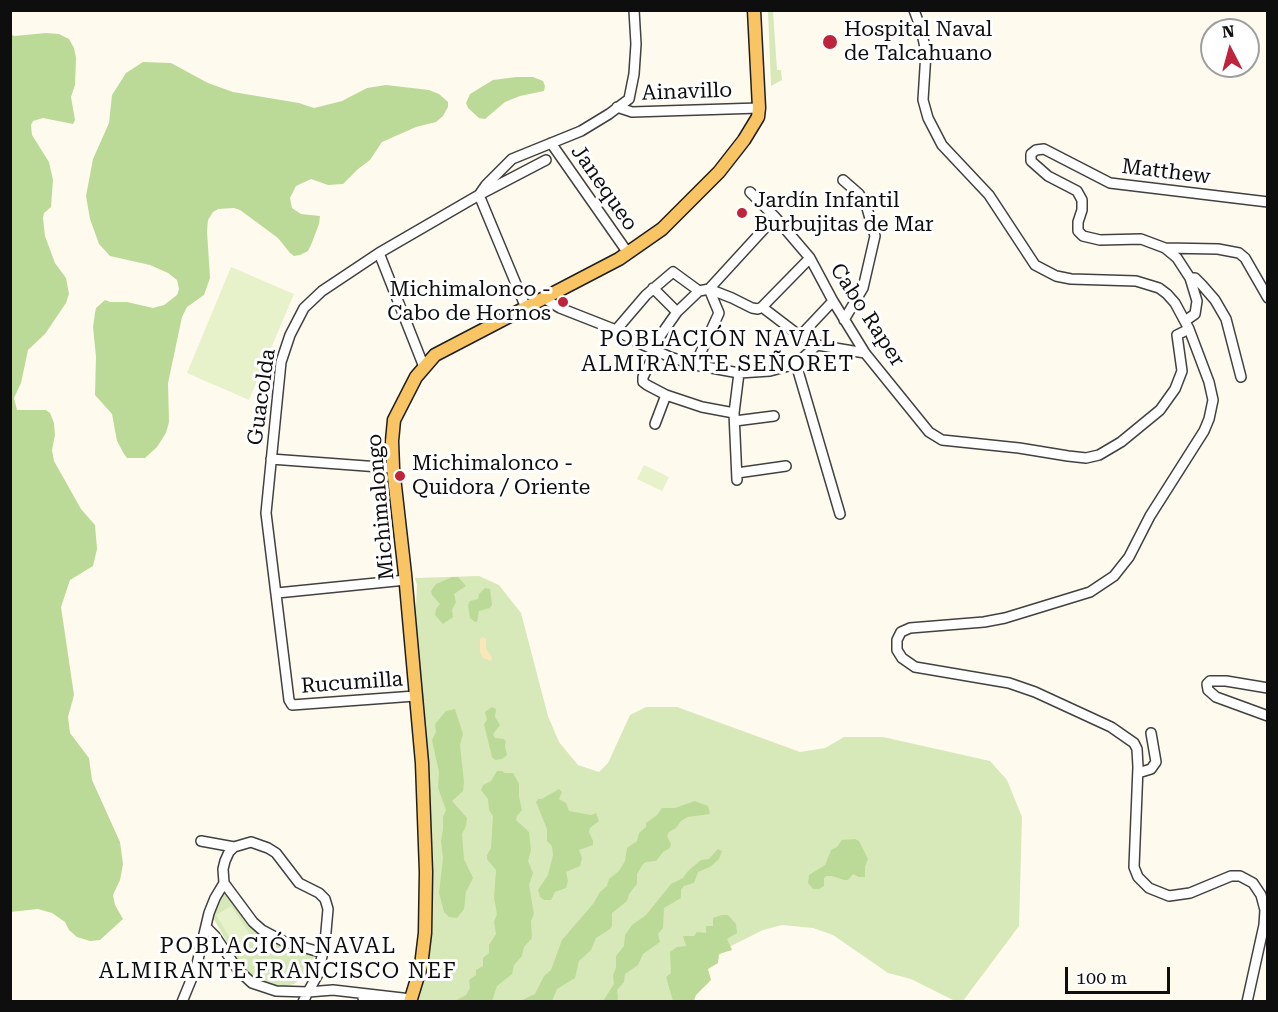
<!DOCTYPE html>
<html>
<head>
<meta charset="utf-8">
<style>
  body { margin:0 }
  #map { position:relative; width:1278px; height:1012px; overflow:hidden; background:#fffaee; font-family:"Roboto Serif",serif }
  canvas { display:block }
  .frame { position:absolute; inset:0; border:12px solid #0e0e0e; pointer-events:none }
  .north { position:absolute; left:1200px; top:18px; width:60px; height:60px; box-sizing:border-box; background:#fff; border:2px solid #9f9f9f; border-radius:50%; rotate:354deg; font-size:16px; font-weight:700; line-height:24px; text-align:center; color:#0e0e0e }
  .north::after { content:''; display:block; margin:auto; width:21px; height:27px; background:#be253d; clip-path:polygon(50% 0,100% 100%,50% 72%,0 100%) }
  .scale { position:absolute; left:1065px; top:967px; width:105px; height:27px; box-sizing:border-box; border:3px solid #0e0e0e; border-top:0; padding-left:8px; font-size:18px; line-height:21px; white-space:nowrap; color:#0e0e0e; -webkit-text-stroke:4px #fff; paint-order:stroke }
</style>
</head>
<body>
<div id="map">
<canvas width="1278" height="1012"></canvas>
<div class="frame"></div>
<div class="north">N</div>
<div class="scale">100 m</div>
</div>
<script>
const ctx = document.querySelector('canvas').getContext('2d');
ctx.lineJoin = 'round';
function fill(path, color) {
  ctx.fillStyle = color;
  ctx.fill(path, 'evenodd');
}
function toPath(rows) {
  const path = new Path2D();
  for (const r of rows) {
    path.moveTo(r[0], r[1]);
    for (let i = 2; i < r.length; i += 2) path.lineTo(r[i], r[i + 1]);
  }
  return path;
}
function strokePath(path, color, width, dash) {
  ctx.strokeStyle = color;
  ctx.lineWidth = width;
  ctx.lineCap = dash ? 'butt' : 'round';
  ctx.setLineDash(dash || []);
  ctx.stroke(path);
}
function write(font, color, halo, rows, align = 'center') {
  ctx.font = font + ' "Roboto Serif",serif';
  ctx.lineWidth = 6;
  ctx.setLineDash([]);
  ctx.textBaseline = 'middle';
  ctx.strokeStyle = halo;
  ctx.fillStyle = color;
  for (const [text, x, y, turn = 0] of rows) {
    ctx.save();
    ctx.translate(x, y);
    ctx.rotate((+turn || 0) * Math.PI / 180);
    ctx.textAlign = isNaN(turn) ? turn : align;
    if (halo) ctx.strokeText(text, 0, 0);
    ctx.fillText(text, 0, 0);
    ctx.restore();
  }
}
const green = toPath([
  [768,11,773,11,777,70,781,70,782,80,771,86],
  [479,576,499,585,521,613,548,716,559,742,578,765,599,772,608,763,630,715,646,707,677,707,800,752,825,748,844,737,883,737,990,761,1007,780,1022,817,1019,926,963,1001,955,1001,911,979,888,973,833,935,813,928,782,925,763,930,727,948,699,973,688,1001,410,1002,425,927,413,667,417,585,415,578],
  [224,894,228,895,255,927,313,956,315,965,310,972,294,984,281,987,266,985,255,981,243,970,212,916,220,896]
]);
const forest = toPath([
  [46,33,59,34,69,39,74,48,76,58,75,85,71,97,75,120,73,124,43,118,33,121,31,125,32,135,49,162,53,180,51,207,44,213,43,218,45,236,55,263,66,278,69,294,66,303,45,334,28,350,21,383,14,398,17,410,46,410,50,413,54,423,55,435,52,450,54,461,81,509,95,525,97,549,93,566,70,580,61,607,74,695,68,717,70,733,89,758,92,780,120,842,123,864,120,880,113,895,115,905,123,919,100,940,90,941,77,937,69,930,65,922,52,913,38,909,10,912,10,34,14,36],
  [143,62,171,63,208,83,233,92,299,103,314,108,342,101,367,88,386,85,429,90,439,94,448,102,448,107,443,116,436,122,416,127,382,142,370,160,358,169,343,184,328,185,311,179,296,186,290,198,292,208,301,214,320,216,319,224,311,245,308,251,300,255,294,256,290,253,278,238,240,210,234,208,218,209,213,212,208,220,207,231,210,278,204,295,187,307,182,317,168,383,169,422,166,433,157,447,145,458,127,458,124,454,117,441,112,414,95,395,96,357,93,327,95,313,96,308,105,300,110,302,127,302,153,308,164,305,177,295,179,289,177,280,168,273,150,265,110,256,99,244,90,219,86,196,93,159,109,123,112,95,126,73],
  [516,77,533,77,543,81,545,86,544,91,520,96,505,102,485,119,479,118,468,108,466,103,470,94,493,80],
  [452,577,458,577,466,586,454,594,456,602,452,610,453,617,443,624,435,615,436,609,440,604,432,595,431,591,436,584],
  [485,588,490,589,492,605,490,608,479,611,477,622,475,622,470,618,468,605,470,601,478,599,479,594],
  [492,707,496,709,495,717,500,725,493,734,495,738,504,739,506,742,505,746,507,755,502,759,495,760,492,757,484,724,487,720,485,712],
  [455,709,463,734,460,745,464,782,463,791,452,801,467,818,466,826,462,834,464,859,473,878,466,892,464,909,457,918,449,917,444,912,439,893,443,858,441,841,443,829,443,817,446,810,438,788,439,772,432,740,436,732,435,724,446,711],
  [497,771,502,771,505,773,513,773,519,784,519,797,522,810,517,816,516,820,529,832,531,850,528,861,533,873,529,885,534,914,531,921,532,938,524,947,522,956,514,965,512,974,497,986,492,1001,455,1001,466,995,470,988,469,980,476,975,476,970,483,966,483,958,489,953,489,945,496,934,494,922,497,914,494,898,496,870,487,859,487,855,491,848,493,816,489,810,488,799,481,790,483,785,491,781],
  [559,789,562,792,559,799,566,803,569,811,591,815,596,813,599,821,590,828,589,832,593,841,593,845,579,850,582,858,580,866,566,872,568,881,566,888,555,892,551,900,544,900,540,897,538,890,548,875,553,855,552,846,547,841,547,829,536,802,538,799,542,799],
  [695,801,708,806,710,814,688,817,681,821,676,828,669,832,667,836,671,844,670,848,663,852,656,861,646,862,643,864,637,874,637,884,629,894,627,901,612,913,612,926,610,929,596,938,591,950,579,961,575,978,557,989,552,1001,520,1001,535,994,544,976,551,970,562,940,593,904,600,892,607,886,609,879,619,871,625,861,627,848,637,841,639,833,646,827,646,823,657,815,662,808,675,808],
  [855,839,859,841,868,859,865,867,865,877,859,877,853,874,848,880,844,880,832,876,826,876,824,878,824,886,819,889,813,889,808,883,809,875,825,865,831,850,837,847,842,840],
  [718,849,722,851,719,859,710,867,698,872,694,883,684,886,681,890,681,898,664,908,663,928,658,934,660,942,643,954,638,965,625,974,624,982,617,990,618,998,617,1001,603,1001,614,984,613,975,616,968,616,956,624,946,625,935,632,925,646,915,671,884,683,878,688,871,701,860,709,859],
  [722,915,728,915,736,924,737,933,727,939,732,950,719,954,718,963,708,969,711,980,696,995,694,1001,673,1001,666,977,671,973,670,952,677,947,686,946,683,936,694,936,697,932,706,933,706,926,713,926,713,918]
]);
const sand = toPath([
  [483,637,486,639,486,649,492,657,491,661,483,658,480,652,480,639]
]);
const pitch = toPath([
  [231,267,294,294,249,400,187,373],
  [644,465,669,477,662,491,637,479],
  [231,906,251,936,235,946,216,915]
]);
const minor = toPath([
  [914,10,921,29,926,52,923,100,928,118,942,145,989,195,1035,265,1056,276,1071,279,1136,281,1159,288,1167,294,1175,303,1189,329,1209,382,1213,400,1209,419,1204,431,1150,516,1129,557,1114,576,1090,592,1005,618,984,622,910,628,901,632,897,640,897,650,902,658,915,667,1009,683,1035,692,1111,727,1134,743,1137,749,1138,767,1134,867,1138,877,1149,888,1169,896,1190,893,1231,876,1240,876,1253,883,1261,895,1265,910,1264,925,1247,1002],
  [617,107,632,112,759,108],
  [551,143,628,253],
  [843,180,859,194,867,208,875,236,863,288,844,320],
  [750,192,775,217,810,258,833,301,865,353,929,432,942,440,1019,448,1068,456,1086,458,1099,455,1121,442,1160,410,1175,389,1182,371,1177,335,1189,329],
  [1165,248,1218,249,1239,253,1245,258,1268,298],
  [379,253,424,367],
  [1190,278,1195,278,1202,285,1215,300,1226,319,1241,377],
  [653,288,677,312],
  [545,299,560,308,616,330,639,343,670,357,695,365,739,373,770,371,796,364,817,345],
  [762,307,800,336,817,345,865,353],
  [526,308,479,195,486,185,512,159,581,131,609,114,629,99,634,74,636,44,634,10],
  [1185,321,1195,314,1197,301,1190,278,1177,258,1165,248,1141,239,1100,240,1083,236,1078,231,1078,222,1082,210,1082,200,1077,191,1048,176,1031,161,1031,154,1036,150,1044,149,1110,183,1268,202],
  [616,330,646,295,673,272,699,291,709,289,732,298,752,308,758,309,762,307,810,258],
  [800,336,833,301],
  [651,349,677,312,699,291],
  [656,351,643,377,643,382,647,385,666,395,702,407,734,413],
  [796,364,840,514],
  [695,365,719,313,709,289,775,217],
  [735,421,774,416],
  [655,424,666,395],
  [271,459,393,468],
  [737,473,786,466],
  [737,480,734,413,739,373],
  [277,593,406,580],
  [1268,688,1226,681,1210,681,1207,684,1208,690,1216,697,1268,716],
  [415,696,292,705,289,700,266,513,281,362,290,335,304,308,322,291,379,253,479,195,546,160],
  [1138,773,1151,769,1156,762,1151,733],
  [201,841,234,847],
  [224,883,253,922,262,930,285,942,323,953],
  [363,998,379,1002],
  [182,1002,196,968,209,913,215,898,224,883,223,869,225,861,229,852,234,847,251,842,268,848,276,853,299,883,319,893,325,899,328,909,325,943,318,974,308,992,276,991,252,983,238,970,215,936,206,927],
  [303,1002,308,992,333,990,411,999]
]);
const major = toPath([
  [410,1002,421,966,425,933,426,872,422,763,405,574,393,468,392,441,394,420,416,377,435,355,619,259,662,229,719,172,744,140,758,117,759,108,754,10]
]);
const markers = [
  [830,42,8,"#be253d"],
  [742,213,6,"#be253d"],
  [563,302,6,"#be253d"],
  [400,476,6,"#be253d"]
];
const poiNames = [
  ["Hospital Naval",844,30],
  ["de Talcahuano",844,54],
  ["Jardín Infantil",754,201],
  ["Burbujitas de Mar",754,225],
  ["Michimalonco -",551,290,"right"],
  ["Cabo de Hornos",551,314,"right"],
  ["Michimalonco -",412,464],
  ["Quidora / Oriente",412,488]
];
const streetNames = [
  ["Ainavillo",687,92,-2],
  ["Matthew",1166,172,7],
  ["Janequeo",604,188,55],
  ["Cabo Raper",867,315,57],
  ["Guacolda",262,397,-82],
  ["Michimalongo",381,507,-95],
  ["Rucumilla",352,683,-4]
];
const neighbourhoodNames = [
  ["POBLACIÓN NAVAL",718,340],
  ["ALMIRANTE SEÑORET",718,365],
  ["POBLACIÓN NAVAL",278,947],
  ["ALMIRANTE FRANCISCO NEF",278,972]
];
fill(green, '#d7e9b8');
fill(forest, '#bcda97');
fill(sand, '#fbe6bb');
fill(pitch, '#e7f1ca');
strokePath(minor, '#414141', 12);
strokePath(major, '#1f1f1f', 15);
strokePath(minor, '#fff', 9);
strokePath(major, '#f9c564', 12);
for (const [x, y, r, color] of markers) {
  const dot = new Path2D();
  dot.arc(x, y, r, 0, 2 * Math.PI);
  ctx.fillStyle = color;
  ctx.fill(dot);
  strokePath(dot, '#fff', 2);
}
write('21px', '#0e0e0e', '#fff', poiNames, 'left');
write('21px', '#0e0e0e', '#fff', streetNames);
ctx.letterSpacing = '1.5px';
write('22px', '#0e0e0e', '#fff', neighbourhoodNames);
ctx.letterSpacing = '0px';
</script>
</body>
</html>
